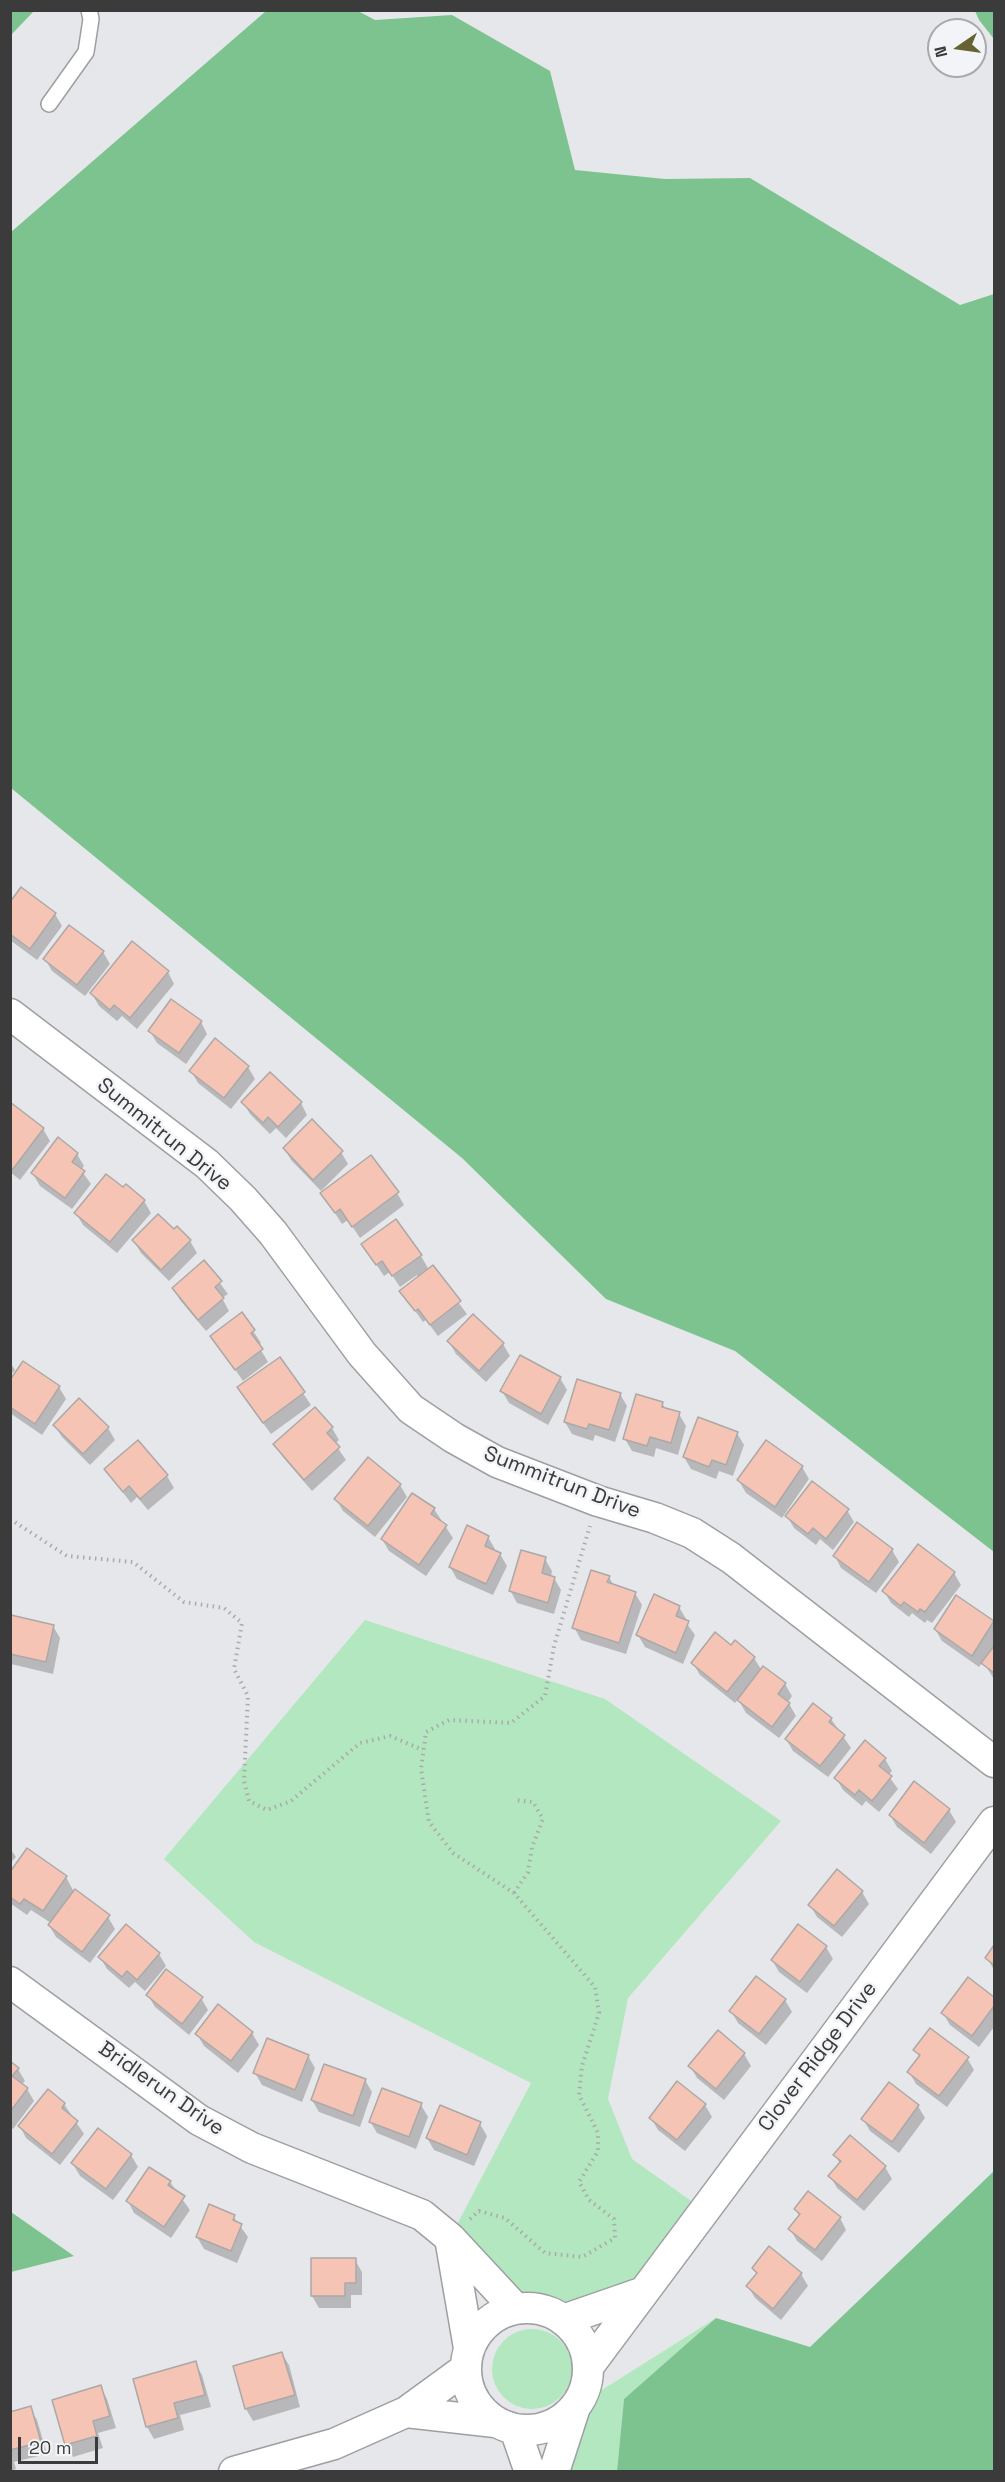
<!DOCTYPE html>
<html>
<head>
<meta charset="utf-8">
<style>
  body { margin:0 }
  #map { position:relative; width:1005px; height:2482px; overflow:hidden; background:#e6e7ea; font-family:"Space Grotesk",sans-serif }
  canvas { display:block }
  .frame { position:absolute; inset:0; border:12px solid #3b3b3c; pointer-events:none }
  .north { position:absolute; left:927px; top:18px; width:60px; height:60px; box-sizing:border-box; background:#f3f4f7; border:2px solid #a9aaac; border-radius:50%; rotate:257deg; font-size:16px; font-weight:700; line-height:24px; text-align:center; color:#3b3b3c }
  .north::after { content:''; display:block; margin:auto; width:21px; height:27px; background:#666330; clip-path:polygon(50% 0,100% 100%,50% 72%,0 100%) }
  .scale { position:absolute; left:18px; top:2437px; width:80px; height:27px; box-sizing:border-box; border:3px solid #3b3b3c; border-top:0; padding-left:8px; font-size:18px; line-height:21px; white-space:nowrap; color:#3b3b3c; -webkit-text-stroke:4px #f3f4f7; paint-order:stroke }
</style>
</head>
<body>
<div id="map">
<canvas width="1005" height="2482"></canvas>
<div class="frame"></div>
<div class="north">N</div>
<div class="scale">20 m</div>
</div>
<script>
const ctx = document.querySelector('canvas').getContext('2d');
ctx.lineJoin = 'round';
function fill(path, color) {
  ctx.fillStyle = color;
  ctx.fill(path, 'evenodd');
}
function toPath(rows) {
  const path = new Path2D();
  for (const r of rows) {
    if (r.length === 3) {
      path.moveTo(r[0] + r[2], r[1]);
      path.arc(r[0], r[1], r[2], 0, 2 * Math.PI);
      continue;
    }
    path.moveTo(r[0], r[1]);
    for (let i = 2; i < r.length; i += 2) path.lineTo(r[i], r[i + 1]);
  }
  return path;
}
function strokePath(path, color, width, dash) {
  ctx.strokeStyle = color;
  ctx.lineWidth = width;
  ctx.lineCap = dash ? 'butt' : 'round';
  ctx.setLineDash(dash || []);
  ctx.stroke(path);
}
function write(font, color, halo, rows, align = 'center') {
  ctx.font = font + ' "Space Grotesk",sans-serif';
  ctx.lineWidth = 5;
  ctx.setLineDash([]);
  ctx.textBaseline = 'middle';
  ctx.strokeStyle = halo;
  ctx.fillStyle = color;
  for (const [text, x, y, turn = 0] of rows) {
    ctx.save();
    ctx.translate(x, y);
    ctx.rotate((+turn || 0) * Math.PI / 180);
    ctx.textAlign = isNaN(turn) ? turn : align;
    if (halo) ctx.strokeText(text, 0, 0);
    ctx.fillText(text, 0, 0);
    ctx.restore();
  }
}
const green = toPath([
  [365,1620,605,1699,781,1821,628,1998,608,2099,632,2159,704,2210,641,2293,563,2320,544,2311,516,2309,450,2238,531,2083,254,1942,164,1859],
  [716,2318,624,2399,617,2471,554,2472,575,2407],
  [532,2369,40]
]);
const forest = toPath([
  [11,10,34,11,11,35,10,11],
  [266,11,358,11,375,20,452,15,550,71,575,170,665,179,750,178,960,305,994,294,994,1552,735,1351,606,1299,462,1158,11,788,11,232],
  [975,11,994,11,994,39,979,20],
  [994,2171,994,2471,617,2471,624,2399,716,2318,810,2347],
  [10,2212,11,2212,74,2256,11,2272]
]);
const shadow = toPath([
  [10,904,55,914,62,926,37,960,10,940],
  [103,952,110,964,85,996,52,971,45,959],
  [168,972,174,984,137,1029,122,1016,117,1021,99,1006,92,994],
  [201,1022,207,1034,186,1064,157,1043,150,1031],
  [248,1067,255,1079,231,1109,198,1083,191,1071],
  [243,1102,301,1103,307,1115,286,1138,276,1128,270,1134,250,1114],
  [10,1104,43,1129,50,1141,20,1180,10,1172],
  [284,1148,341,1152,348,1164,321,1191,291,1160],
  [77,1154,84,1166,81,1170,91,1184,72,1209,40,1186,33,1174],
  [123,1189,144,1201,151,1213,117,1253,83,1225,76,1213],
  [322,1193,397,1193,404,1205,360,1238,348,1220,342,1224],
  [174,1231,190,1241,197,1253,169,1281,141,1253,134,1241],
  [363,1245,421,1256,429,1270,432,1267,467,1314,438,1336,426,1320,423,1322,401,1291,418,1278,417,1275,400,1287,390,1272,384,1276],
  [204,1262,228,1294,222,1298,229,1311,206,1331,180,1300,173,1288],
  [242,1314,261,1343,258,1345,268,1362,243,1381,212,1336],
  [473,1316,503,1344,510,1356,486,1382,456,1354,449,1342],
  [280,1359,311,1405,271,1434,246,1400],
  [10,1362,15,1370,10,1376],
  [560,1378,567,1390,548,1425,509,1403,502,1391],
  [10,1383,59,1387,66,1399,42,1435,10,1413],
  [620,1394,627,1406,615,1442,595,1435,593,1441,572,1434,565,1422],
  [79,1400,108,1428,115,1440,90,1465,62,1437,55,1426],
  [662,1403,666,1410,679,1414,686,1426,678,1455,656,1448,654,1457,632,1451,625,1439],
  [332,1428,339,1440,335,1444,346,1460,312,1491,282,1456,275,1444],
  [737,1433,744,1445,733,1476,719,1471,716,1479,691,1469,684,1457],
  [368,1459,400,1485,407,1497,375,1537,343,1511,336,1499],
  [802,1467,809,1479,782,1518,746,1493,739,1481],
  [106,1470,167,1476,174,1488,148,1510,137,1497,131,1503],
  [434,1509,453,1538,426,1576,389,1551,382,1539],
  [847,1510,854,1522,833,1550,820,1539,816,1545,794,1528,787,1516],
  [488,1537,495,1549,494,1551,500,1554,507,1566,493,1595,457,1579,450,1567],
  [892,1550,899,1562,876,1593,841,1568,835,1556],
  [545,1559,552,1571,551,1577,554,1578,561,1590,554,1614,517,1603,510,1590],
  [954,1573,961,1585,932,1623,927,1620,925,1623,912,1613,909,1617,891,1603,884,1591],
  [609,1577,614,1586,635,1593,642,1605,626,1654,581,1640,574,1627],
  [957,1597,994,1623,994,1679,983,1662,979,1667,942,1641,935,1629],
  [679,1607,686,1619,685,1621,695,1635,683,1664,645,1647,638,1635],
  [12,1617,53,1626,60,1638,53,1674,11,1664],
  [731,1647,754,1658,762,1671,764,1668,785,1684,792,1696,788,1702,796,1716,779,1738,746,1713,738,1699,735,1703,700,1675,693,1663],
  [813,1705,831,1719,851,1748,828,1777,793,1751,786,1739],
  [885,1759,892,1771,888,1775,898,1789,879,1812,866,1801,862,1806,843,1790,836,1778],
  [949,1810,956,1822,931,1854,897,1827,890,1815],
  [10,1848,16,1857,10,1863],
  [27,1850,66,1877,74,1892,108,1917,115,1929,90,1963,56,1937,49,1925,51,1923,31,1910,27,1915,10,1903,10,1875],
  [862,1892,869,1904,842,1937,817,1917,810,1905],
  [826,1947,833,1959,807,1993,779,1972,772,1960],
  [994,1948,994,1970,987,1958],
  [159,1954,166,1966,145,1991,135,1982,129,1988,107,1969,100,1957],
  [969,1979,994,1999,994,2027,979,2047,950,2025,943,2013],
  [148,1995,201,1998,208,2010,189,2035,155,2007],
  [785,2000,792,2012,766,2045,738,2023,731,2011],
  [218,2006,252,2033,259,2045,238,2073,204,2046,197,2034],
  [718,2032,744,2054,751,2066,724,2100,697,2078,690,2066],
  [915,2050,967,2058,974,2070,947,2107,916,2084,909,2072,920,2058],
  [308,2056,315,2068,302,2102,262,2085,255,2073],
  [10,2063,18,2069,25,2081,22,2084,27,2089,34,2101,13,2129,10,2126],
  [365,2080,372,2092,360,2127,319,2112,312,2100],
  [64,2104,84,2134,60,2165,26,2138,20,2126],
  [421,2105,428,2117,416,2149,377,2133,370,2121],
  [705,2105,712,2117,685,2151,658,2130,651,2118],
  [918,2106,925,2118,899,2153,870,2131,863,2119],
  [480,2124,487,2136,474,2166,434,2150,427,2138],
  [131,2155,138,2167,113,2200,80,2176,73,2164],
  [835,2155,885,2167,892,2179,864,2211,837,2188,830,2176,840,2164],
  [149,2169,170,2182,190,2210,171,2238,134,2213,128,2201],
  [795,2209,840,2218,846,2230,822,2261,797,2241,790,2229,800,2217],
  [233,2216,248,2237,237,2263,204,2249,197,2237],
  [355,2260,362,2272,362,2295,351,2295,351,2308,319,2308,312,2296],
  [754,2269,801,2274,808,2286,781,2320,755,2298,748,2286,757,2275],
  [282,2354,289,2365,300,2407,253,2421,246,2409,235,2367],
  [195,2363,202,2375,211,2407,180,2415,184,2430,154,2439,147,2427],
  [101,2387,107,2399,116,2428,98,2433,103,2448,73,2457,66,2445,54,2401],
  [30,2408,37,2420,47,2454,14,2462,16,2469,10,2471,10,2413]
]);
const building = toPath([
  [21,887,56,913,30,949,10,934,10,902,21,887],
  [69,925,104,951,77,985,43,959,69,925],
  [132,941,169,971,130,1018,114,1005,110,1010,90,993,132,941],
  [171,999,202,1021,179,1053,148,1031,171,999],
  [215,1038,249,1066,224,1098,189,1071,215,1038],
  [270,1072,302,1102,278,1127,268,1117,263,1123,241,1102,270,1072],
  [10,1102,44,1128,13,1169,10,1167,10,1102],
  [312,1119,343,1151,313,1180,283,1148,312,1119],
  [58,1137,78,1153,72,1162,85,1171,65,1198,31,1173,58,1137],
  [371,1155,399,1192,352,1227,340,1209,335,1213,320,1193,371,1155],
  [106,1174,123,1187,126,1184,145,1200,110,1242,74,1213,106,1174],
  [158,1214,174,1229,177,1226,191,1240,161,1270,132,1240,158,1214],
  [396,1219,422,1255,392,1276,382,1261,376,1265,361,1244,396,1219],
  [204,1260,222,1281,215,1287,224,1298,198,1320,172,1288,204,1260],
  [433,1265,461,1301,430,1325,418,1309,415,1311,399,1291,433,1265],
  [242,1312,255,1330,251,1333,263,1349,235,1370,210,1336,242,1312],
  [473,1314,504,1343,479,1371,447,1341,473,1314],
  [520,1355,561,1377,541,1414,500,1391,520,1355],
  [280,1357,305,1392,263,1423,237,1387,280,1357],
  [23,1361,60,1386,35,1424,10,1407,10,1380,23,1361],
  [577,1379,621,1393,609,1430,589,1424,587,1429,564,1422,577,1379],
  [636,1394,663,1402,662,1407,680,1412,671,1443,650,1437,647,1446,623,1439,636,1394],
  [79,1398,109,1427,83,1454,53,1425,79,1398],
  [315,1407,333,1427,327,1433,340,1447,304,1480,273,1444,315,1407],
  [698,1417,738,1432,726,1465,712,1460,709,1467,683,1457,698,1417],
  [138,1440,168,1475,140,1499,129,1486,123,1492,104,1469,138,1440],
  [766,1440,803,1466,775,1507,737,1480,766,1440],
  [368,1457,401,1484,368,1526,334,1499,368,1457],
  [812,1481,849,1509,826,1539,813,1528,808,1534,785,1516,812,1481],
  [412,1493,435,1508,431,1514,447,1525,419,1565,381,1539,412,1493],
  [857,1522,893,1549,869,1582,833,1556,857,1522],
  [467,1525,489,1536,485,1546,501,1553,486,1584,449,1567,467,1525],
  [918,1544,955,1572,925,1612,920,1609,918,1612,904,1602,901,1606,882,1591,918,1544],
  [521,1550,546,1557,542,1573,555,1577,548,1603,509,1591,521,1550],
  [591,1570,610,1576,607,1582,636,1592,619,1643,572,1628,591,1570],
  [654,1594,680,1606,676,1616,689,1621,676,1653,636,1635,654,1594],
  [956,1595,994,1621,972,1656,934,1629,956,1595],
  [11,1615,54,1625,46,1662,10,1654,11,1615],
  [715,1632,731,1645,735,1640,755,1657,727,1692,691,1663,715,1632],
  [994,1646,994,1673,981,1663,994,1646],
  [763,1666,786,1683,778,1694,790,1703,772,1727,737,1700,763,1666],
  [813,1703,832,1718,829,1722,845,1735,820,1766,785,1739,813,1703],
  [865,1740,886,1758,879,1766,892,1776,872,1801,859,1790,855,1795,834,1778,865,1740],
  [914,1781,950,1809,924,1843,889,1815,914,1781],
  [27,1848,67,1876,43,1911,24,1899,20,1904,10,1897,10,1872,27,1848],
  [837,1869,863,1891,834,1926,808,1905,837,1869],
  [75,1889,110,1915,82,1952,48,1925,75,1889],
  [126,1924,160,1953,137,1980,127,1971,122,1977,98,1957,126,1924],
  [798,1924,827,1946,800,1982,771,1960,798,1924],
  [994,1945,994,1965,985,1958,994,1945],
  [166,1969,203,1997,182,2024,146,1995,166,1969],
  [756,1976,786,1999,759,2034,729,2011,756,1976],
  [968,1977,994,1997,994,2006,972,2036,941,2013,968,1977],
  [218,2004,253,2032,231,2061,195,2034,218,2004],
  [930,2028,969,2057,939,2096,907,2072,920,2055,913,2050,930,2028],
  [718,2030,745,2053,716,2089,688,2066,718,2030],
  [267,2038,309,2055,295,2090,253,2073,267,2038],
  [10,2061,19,2068,12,2076,28,2088,10,2112,10,2061],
  [324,2064,366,2079,353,2116,311,2100,324,2064],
  [677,2081,706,2104,677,2140,649,2118,677,2081],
  [889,2082,919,2105,892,2142,861,2119,889,2082],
  [382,2088,422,2103,409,2137,369,2122,382,2088],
  [48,2089,65,2103,62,2108,78,2121,52,2154,18,2126,48,2089],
  [440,2105,481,2122,467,2155,426,2138,440,2105],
  [98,2128,132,2154,106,2189,71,2163,98,2128],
  [850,2135,886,2166,857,2200,828,2176,841,2161,833,2155,850,2135],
  [149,2167,171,2181,168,2185,185,2196,164,2227,126,2201,149,2167],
  [808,2191,841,2217,815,2250,788,2229,800,2214,794,2209,808,2191],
  [209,2204,235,2215,233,2220,242,2224,231,2251,196,2237,209,2204],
  [769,2246,802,2273,773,2309,746,2286,757,2273,752,2268,769,2246],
  [311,2258,356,2258,356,2283,345,2283,345,2296,311,2296,311,2258],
  [282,2352,295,2395,245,2409,233,2366,282,2352],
  [196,2361,205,2395,174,2403,178,2418,146,2427,133,2379,196,2361],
  [101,2385,110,2416,93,2421,97,2436,65,2445,52,2400,101,2385],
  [31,2406,41,2442,10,2450,10,2412,31,2406]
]);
const path = toPath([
  [10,1519,67,1556,133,1562,184,1602,224,1608,242,1623,234,1669,248,1696,244,1781,249,1801,267,1810,291,1801,360,1743,390,1736,423,1750],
  [514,1893,528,1872,532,1847,543,1819,533,1802,515,1800],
  [470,2219,479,2211,505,2218,545,2253,582,2257,615,2238,614,2219,589,2200,579,2182,598,2151,598,2133,579,2095,582,2066,599,2013,595,1987,514,1893,453,1853,429,1822,421,1769,426,1732,449,1720,511,1723,545,1696,554,1646,590,1526]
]);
const service = toPath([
  [49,104,86,52,91,19,89,10]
]);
const minor = toPath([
  [10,1014,207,1164,243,1199,273,1233,362,1354,411,1409,454,1438,497,1462,598,1501,655,1518,692,1533,731,1558,994,1762],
  [10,1982,199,2120,252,2148,422,2215,450,2238,516,2309],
  [450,2238,469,2348],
  [527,2369,61],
  [563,2320,641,2293],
  [588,2367,994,1822],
  [406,2412,495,2422],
  [515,2429,530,2472],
  [234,2472,334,2444,406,2412,465,2369],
  [554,2472,575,2407]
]);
const streetNames = [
  ["Summitrun Drive",164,1135,39],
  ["Summitrun Drive",562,1483,21],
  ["Clover Ridge Drive",818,2057,-53],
  ["Bridlerun Drive",161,2089,35]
];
fill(green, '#b2e7bf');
fill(forest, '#7cc390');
fill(shadow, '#0003');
fill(building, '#f6c4b4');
strokePath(building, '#aba8a7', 1.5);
strokePath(service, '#9e9fa2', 18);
strokePath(minor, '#9e9fa2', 33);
strokePath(path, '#a9aaac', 4, [1.5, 4.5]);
strokePath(service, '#fff', 15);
strokePath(minor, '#fff', 30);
write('21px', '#3b3b3c', '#f3f4f7', streetNames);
</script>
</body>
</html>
